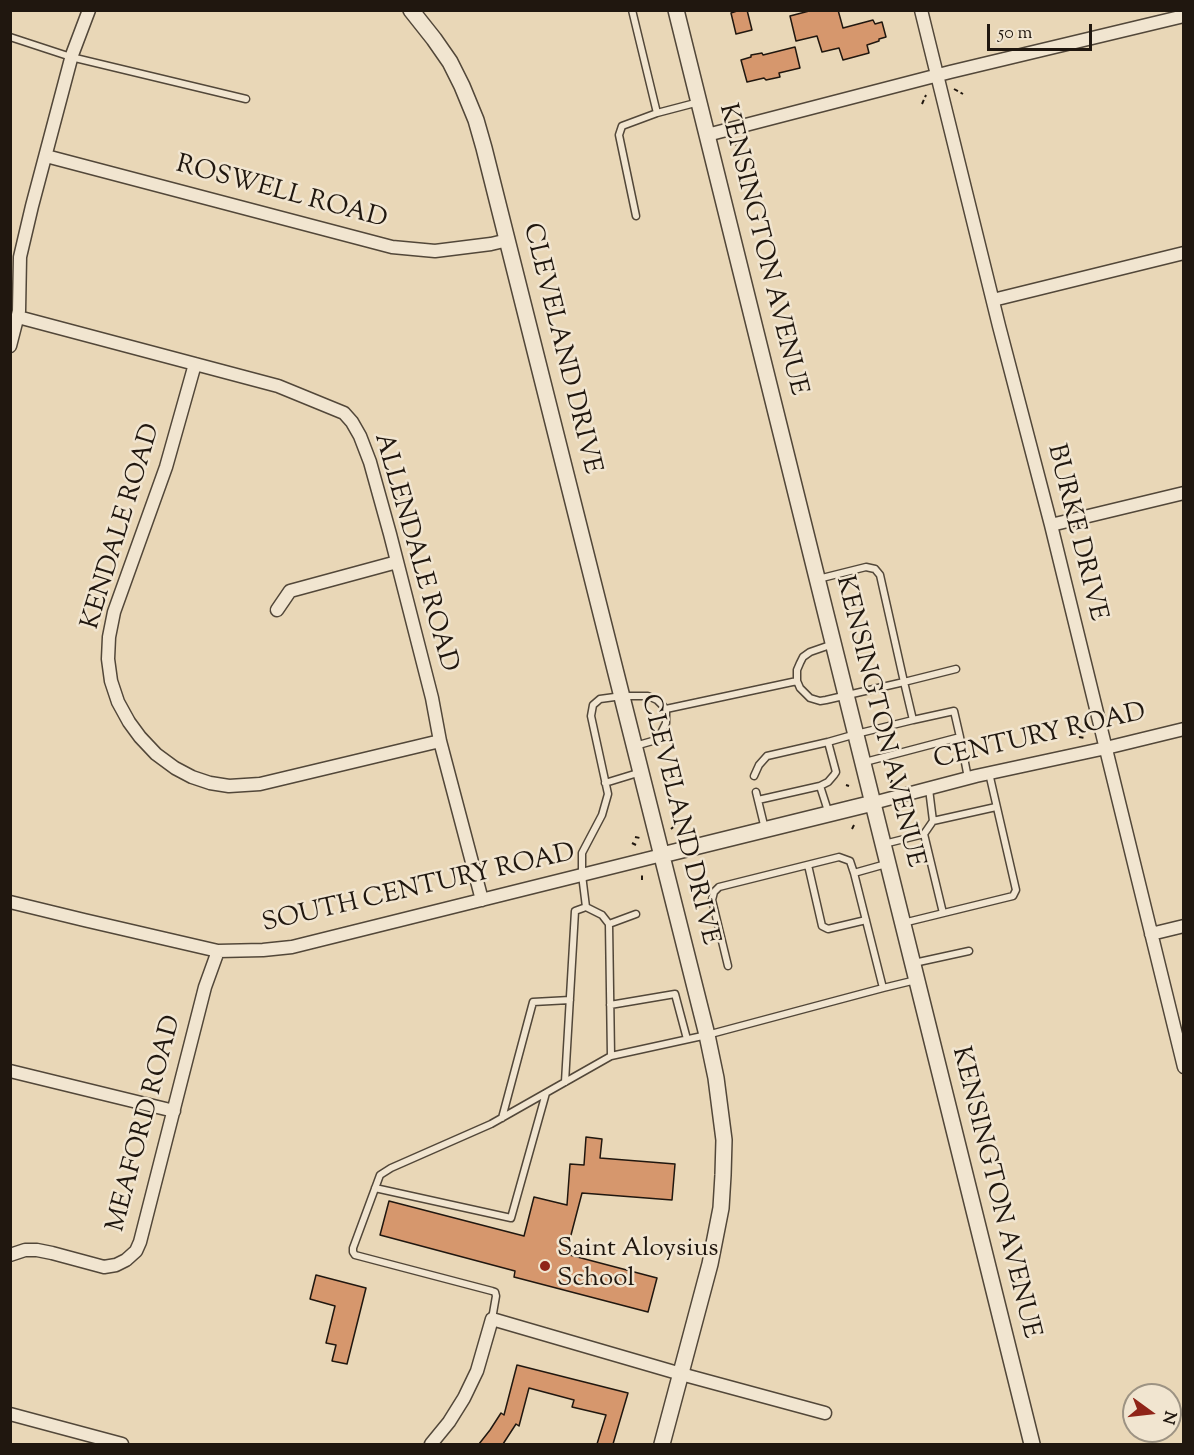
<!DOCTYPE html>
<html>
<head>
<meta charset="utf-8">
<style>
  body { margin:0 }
  #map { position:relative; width:1194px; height:1455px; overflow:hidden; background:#e9d7b7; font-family:"Sorts Mill Goudy",serif }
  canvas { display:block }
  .frame { position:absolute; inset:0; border:12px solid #20170f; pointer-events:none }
  .north { position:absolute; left:1122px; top:1383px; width:60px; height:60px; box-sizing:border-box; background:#f1e5d0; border:2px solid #9d9383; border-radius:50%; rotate:105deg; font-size:16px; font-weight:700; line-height:24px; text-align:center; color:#20170f }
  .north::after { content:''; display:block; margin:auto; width:21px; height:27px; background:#8f2418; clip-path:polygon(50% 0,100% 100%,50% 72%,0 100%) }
  .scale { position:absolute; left:987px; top:24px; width:105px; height:27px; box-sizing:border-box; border:3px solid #20170f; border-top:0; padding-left:8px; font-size:18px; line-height:21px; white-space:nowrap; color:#20170f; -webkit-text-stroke:4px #f1e5d0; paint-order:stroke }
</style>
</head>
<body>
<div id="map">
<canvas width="1194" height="1455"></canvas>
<div class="frame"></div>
<div class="north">N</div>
<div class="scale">50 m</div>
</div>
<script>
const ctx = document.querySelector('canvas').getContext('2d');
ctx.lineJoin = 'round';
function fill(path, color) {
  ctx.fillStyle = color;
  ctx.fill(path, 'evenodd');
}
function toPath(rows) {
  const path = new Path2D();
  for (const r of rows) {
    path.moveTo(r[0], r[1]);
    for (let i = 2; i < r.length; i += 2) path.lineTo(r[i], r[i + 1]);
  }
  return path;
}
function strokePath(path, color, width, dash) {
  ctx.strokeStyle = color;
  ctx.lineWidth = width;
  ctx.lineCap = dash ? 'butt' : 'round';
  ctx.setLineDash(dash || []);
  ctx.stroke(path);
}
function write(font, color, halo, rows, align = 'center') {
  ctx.font = font + ' "Sorts Mill Goudy",serif';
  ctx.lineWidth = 5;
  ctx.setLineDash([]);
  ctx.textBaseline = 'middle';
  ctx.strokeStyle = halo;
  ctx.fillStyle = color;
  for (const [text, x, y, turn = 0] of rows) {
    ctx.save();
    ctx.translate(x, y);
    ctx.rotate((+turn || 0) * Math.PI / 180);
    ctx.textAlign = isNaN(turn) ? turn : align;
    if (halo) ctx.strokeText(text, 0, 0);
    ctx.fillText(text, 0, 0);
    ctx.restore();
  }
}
const building = toPath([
  [740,10,747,10,752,30,736,34,731,13,740,10],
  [813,10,838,10,843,28,873,20,875,24,882,22,886,37,879,39,879,41,867,45,869,53,843,60,839,48,822,52,817,36,796,41,790,16,813,10],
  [795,47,800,68,779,73,780,77,766,80,764,78,747,82,741,60,751,57,751,55,762,53,763,55,795,47],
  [586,1137,602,1139,600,1158,675,1164,672,1200,582,1193,566,1254,657,1278,648,1312,514,1277,515,1271,380,1235,389,1201,524,1236,534,1197,567,1205,570,1164,584,1165,586,1137],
  [316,1275,366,1288,347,1364,332,1361,336,1345,326,1343,335,1306,310,1299,316,1275],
  [517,1365,628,1393,613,1444,597,1444,606,1415,572,1407,574,1400,529,1388,519,1426,516,1424,503,1444,479,1444,490,1430,501,1413,504,1415,517,1365]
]);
const path = toPath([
  [954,89,963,94],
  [922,104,926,95],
  [726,115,730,107],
  [733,142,741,149],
  [1079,737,1085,738],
  [891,783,892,780],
  [846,785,849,786],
  [900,811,904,817],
  [671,829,678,823],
  [852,829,854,825],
  [682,836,685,828],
  [635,837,640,838],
  [632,843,636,845],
  [688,865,692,869],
  [642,880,642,875]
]);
const service = toPath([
  [632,10,657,113],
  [10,37,71,57,246,99],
  [636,216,619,135,622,126,657,113,699,102],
  [818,579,866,567,875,569,880,575,904,682,826,700,820,701,810,698,800,688,797,681,797,670,800,663,803,657,810,652,833,644],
  [956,669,904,682,913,720,954,711,960,737],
  [635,746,656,740,661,733,666,723,666,709],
  [865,762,960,737,968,778],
  [754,776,759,765,767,756,828,742,856,734,913,720],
  [605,783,641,772],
  [820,786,828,782,834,775,836,772,828,742],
  [929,789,933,821],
  [756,792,765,829],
  [758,800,820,786,829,814],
  [884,844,924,834],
  [808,865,822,926,828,929,866,920],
  [943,913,924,834,933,821,996,807],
  [903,923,1013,896,1016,890,989,773],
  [609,924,636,914],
  [914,963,969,951],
  [728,966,712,900,714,892,719,887,839,857,850,861,854,873],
  [883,988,854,873,886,864],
  [610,1005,675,994,687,1039],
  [611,1056,609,924,602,915,586,907,582,875,582,853,602,815,608,794,591,716,593,705,600,699,622,696,648,696,657,700,666,709,797,681],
  [565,1082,575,911,586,907],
  [502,1118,533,1002,570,1000],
  [375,1188,511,1218,546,1093],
  [492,1319,496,1296,495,1292,492,1291,355,1255,353,1252,353,1248,380,1175,391,1168,491,1124,611,1056,707,1035,883,988,916,980]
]);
const minor = toPath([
  [921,10,999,326,1051,525,1184,1067],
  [707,135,950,72,1184,16],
  [46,156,392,247,435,251,491,244,508,240],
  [993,300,1184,253],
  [18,317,278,386,344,413,352,422,360,436,370,462,390,534,432,698,440,741,482,900],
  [10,346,19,311,20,257,32,206,72,55,89,10],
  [195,364,166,467,114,612,109,637,108,659,111,681,118,702,129,722,140,737,156,754,175,768,192,777,210,783,229,786,260,784,440,741],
  [1051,525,1184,493],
  [277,610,290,591,397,562],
  [873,803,976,776,1106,748,1184,729],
  [10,902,84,920,218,951,263,950,292,947,662,855],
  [1151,934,1184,926],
  [10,1071,174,1111],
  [10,1255,25,1250,37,1250,52,1253,104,1267,116,1265,126,1260,136,1251,140,1242,205,987,218,951],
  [10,1414,122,1444],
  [431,1444,449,1422,464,1398,477,1371,492,1319,681,1374,825,1413]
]);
const tertiary = toPath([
  [411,10,434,39,450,62,462,86,476,120,484,148,668,880,707,1035,716,1078,724,1140,723,1175,721,1208,710,1264,662,1444],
  [676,10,1032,1444],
  [662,855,873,803]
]);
const markers = [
  [545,1266,6,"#8f2418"]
];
const streetNames = [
  ["ROSWELL ROAD",281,194,15],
  ["KENSINGTON AVENUE",761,250,76],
  ["CLEVELAND DRIVE",560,349,76],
  ["KENDALE ROAD",123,527,-73],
  ["BURKE DRIVE",1075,533,76],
  ["ALLENDALE ROAD",414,553,74],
  ["KENSINGTON AVENUE",878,722,76],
  ["CENTURY ROAD",1040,738,-13],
  ["CLEVELAND DRIVE",678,820,76],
  ["SOUTH CENTURY ROAD",419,890,-13],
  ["MEAFORD ROAD",146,1124,-75],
  ["KENSINGTON AVENUE",994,1193,76]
];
const poiNames = [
  ["Saint Aloysius",557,1251],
  ["School",557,1281]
];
fill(building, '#d6976d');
strokePath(building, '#20170f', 1.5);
strokePath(service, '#524739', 9);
strokePath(minor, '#524739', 15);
strokePath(tertiary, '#524739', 18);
strokePath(path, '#20170f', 2, [4.5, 3]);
strokePath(service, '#f1e5d0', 6);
strokePath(minor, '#f1e5d0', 12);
strokePath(tertiary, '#f1e5d0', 15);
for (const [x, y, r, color] of markers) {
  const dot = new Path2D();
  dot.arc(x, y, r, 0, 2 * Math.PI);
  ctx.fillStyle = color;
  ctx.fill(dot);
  strokePath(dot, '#f1e5d0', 2);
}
write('26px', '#20170f', '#f1e5d0', streetNames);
write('26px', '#20170f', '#f1e5d0', poiNames, 'left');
</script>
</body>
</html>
